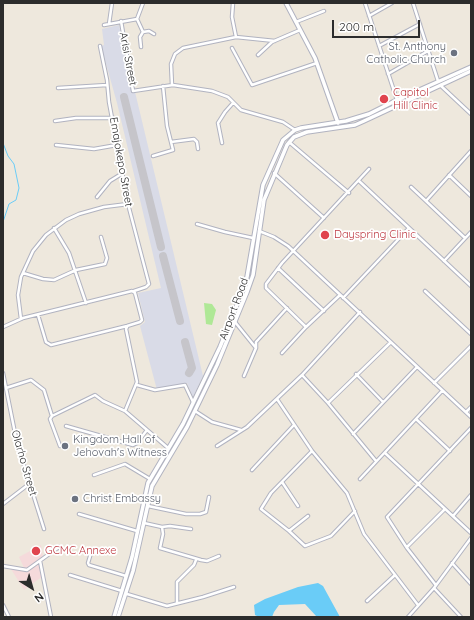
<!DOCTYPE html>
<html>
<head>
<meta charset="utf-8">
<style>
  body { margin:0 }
  #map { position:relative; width:474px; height:620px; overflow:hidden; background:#eee8dd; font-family:Quicksand,sans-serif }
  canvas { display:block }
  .frame { position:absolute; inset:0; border:4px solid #2c2c2c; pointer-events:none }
  .north { position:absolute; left:12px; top:568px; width:40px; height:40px; -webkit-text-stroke:3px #fff; paint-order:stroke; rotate:143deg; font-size:11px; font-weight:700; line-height:16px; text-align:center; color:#2c2c2c }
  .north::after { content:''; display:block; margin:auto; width:14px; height:18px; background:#2c2c2c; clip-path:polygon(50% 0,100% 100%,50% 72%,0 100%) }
  .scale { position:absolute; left:332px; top:20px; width:88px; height:18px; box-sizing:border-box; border:2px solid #2c2c2c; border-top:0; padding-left:5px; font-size:12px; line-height:14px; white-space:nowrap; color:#2c2c2c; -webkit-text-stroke:3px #fff; paint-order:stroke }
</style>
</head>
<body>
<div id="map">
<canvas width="474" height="620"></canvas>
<div class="frame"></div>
<div class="north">N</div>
<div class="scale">200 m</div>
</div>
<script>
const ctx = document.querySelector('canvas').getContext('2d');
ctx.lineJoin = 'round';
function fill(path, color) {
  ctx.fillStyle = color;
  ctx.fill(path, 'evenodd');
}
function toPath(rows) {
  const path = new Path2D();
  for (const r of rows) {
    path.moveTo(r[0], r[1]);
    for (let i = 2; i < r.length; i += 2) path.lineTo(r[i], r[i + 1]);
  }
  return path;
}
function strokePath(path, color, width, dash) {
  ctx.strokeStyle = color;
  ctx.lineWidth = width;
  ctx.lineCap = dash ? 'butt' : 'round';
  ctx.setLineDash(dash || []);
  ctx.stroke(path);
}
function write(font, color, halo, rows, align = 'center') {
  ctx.font = font + ' Quicksand,sans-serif';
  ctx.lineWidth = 3.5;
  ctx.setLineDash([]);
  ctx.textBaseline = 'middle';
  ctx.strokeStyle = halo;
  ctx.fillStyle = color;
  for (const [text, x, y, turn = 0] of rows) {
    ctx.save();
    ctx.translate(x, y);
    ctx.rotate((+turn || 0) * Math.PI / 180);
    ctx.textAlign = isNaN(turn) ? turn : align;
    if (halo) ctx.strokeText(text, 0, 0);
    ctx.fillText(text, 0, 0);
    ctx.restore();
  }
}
const medical = toPath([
  [41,545,43,557,28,568,24,568,19,557],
  [39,564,43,576,24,590,11,569,26,572]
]);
const airport = toPath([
  [119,25,203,376,193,397,187,383,157,390,140,326,145,322,138,293,161,288,117,103,101,46,104,45,102,29]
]);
const green = toPath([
  [204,303,212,304,216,310,212,325,206,324]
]);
const water = toPath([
  [318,583,323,586,340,617,317,617,305,604,279,605,274,612,272,617,259,617,255,615,254,605,265,599,298,587]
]);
const stream = toPath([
  [3,143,8,156,14,164,19,188,16,200,9,204,3,222]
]);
const taxiway = toPath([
  [124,97,161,247],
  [163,256,180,321],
  [185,342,192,368,189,373]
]);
const street = toPath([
  [143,3,137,19,143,32,149,31,154,34],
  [233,3,232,17,236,37],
  [365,3,397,100],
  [413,3,438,81],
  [369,16,392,3],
  [121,21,133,91,173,85,212,91,228,97,241,110,283,122,295,130],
  [296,22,324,11],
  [109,24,112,3],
  [104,25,137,19],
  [100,46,107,80,109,102,128,204,149,284,146,287,134,291],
  [379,46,420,24],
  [141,47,140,37,143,32],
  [232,48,252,85,317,63],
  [258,55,272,42,300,30],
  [388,74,428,51],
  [172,85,171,64,175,54,183,48,236,37,275,41],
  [440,85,471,114],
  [58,88,107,85],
  [55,121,76,118,114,118],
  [171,142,194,139,197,142,198,149],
  [289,142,349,193],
  [222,143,218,123,225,112,233,103],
  [56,145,94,149,117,145],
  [153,156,173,150,167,126,163,86],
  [274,173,324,218],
  [449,175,471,196],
  [359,181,471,286],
  [411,187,426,201],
  [97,197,110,181,123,173],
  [197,224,225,232,253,238],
  [54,228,69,253,86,303],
  [259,231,274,237,288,246,471,417],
  [465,238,426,201,471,151],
  [444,261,471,232],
  [278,268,324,311],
  [23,273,43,279,54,280,76,270,105,264,107,258,101,237],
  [425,291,471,334],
  [340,295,306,327,266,288,266,284,282,263,369,169],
  [343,298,409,228],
  [21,319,18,295,21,277,33,251,46,235,66,220,79,214,104,207,128,204],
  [235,322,256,348],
  [3,327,23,318,132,291,135,293,142,320,140,322,127,326,51,345,46,342,38,315],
  [282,353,306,327],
  [3,373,17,443,44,529],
  [356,374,383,402],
  [302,375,360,312],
  [244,376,256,348,256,342,287,308],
  [434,383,471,346],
  [137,385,155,390,185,385,193,402],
  [6,388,31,380,44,390,52,416],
  [277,399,312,451,347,493,364,534,418,605],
  [328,403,391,342],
  [125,411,137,382,126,329,127,327],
  [195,411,212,422,241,430],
  [466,412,471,407],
  [416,419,450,451],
  [66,426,133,445,137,443,147,430],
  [353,434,417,367],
  [60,446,50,419,52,416,95,395,103,401,125,411,168,448],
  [217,446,247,427,302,375,328,403,376,461],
  [312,451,271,493,261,509,289,531,305,546,331,536,355,511],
  [385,453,471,533],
  [252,470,294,425],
  [94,475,125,464,150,479],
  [360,479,442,391],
  [282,482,298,506],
  [3,504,29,484],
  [148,506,186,514,200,514,206,512,209,497],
  [79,514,137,531],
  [453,516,471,495],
  [144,523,162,527,163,534,160,548,201,560,207,561,219,556],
  [162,527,170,526,191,529],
  [289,531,308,516],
  [407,547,445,509],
  [91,553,88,563,89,565,126,576],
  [40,561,51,617],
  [452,563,471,584],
  [3,566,27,570,59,547],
  [70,575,122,591],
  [435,584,407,548,387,517,471,428],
  [434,588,461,617],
  [127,594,167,606,203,597,234,587],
  [367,601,395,575],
  [177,603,177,582,194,565,196,560],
  [3,605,9,617],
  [408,617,434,588,471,538]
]);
const secondary = toPath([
  [286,3,315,58,338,123],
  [114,617,132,557,148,483,183,424,220,347,237,305,247,277,263,185,283,140,295,130,301,128,346,121,369,114,397,100,471,67],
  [118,617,133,571,152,486,187,427,217,365,247,292,253,275,264,200,287,145,294,137,307,132,355,125,364,121,471,71]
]);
const markers = [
  [454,53,4,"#6b7280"],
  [384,99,5,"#e0444e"],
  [325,235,5,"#e0444e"],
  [65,446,4,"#6b7280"],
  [75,499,4,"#6b7280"],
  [36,551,5,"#e0444e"]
];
const worshipNames = [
  ["St. Anthony",446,47,"right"],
  ["Catholic Church",446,60,"right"],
  ["Kingdom Hall of",73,440],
  ["Jehovah's Witness",73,453],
  ["Christ Embassy",83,499]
];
const streetNames = [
  ["Arisi Street",128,59,79],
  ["Emajokepo Street",121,162,80],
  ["Airport Road",234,309,-70],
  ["Olarho Street",24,463,74]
];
const healthNames = [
  ["Capitol",393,93],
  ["Hill Clinic",393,106],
  ["Dayspring Clinic",334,235],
  ["GCMC Annexe",45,551]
];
fill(medical, '#f5dadb');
fill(airport, '#d9dbe7');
fill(green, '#afe896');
fill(water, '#6accf7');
strokePath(stream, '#6accf7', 1);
strokePath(taxiway, '#c6c5ca', 8);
strokePath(street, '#b1b3c0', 4.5);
strokePath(secondary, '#b1b3c0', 5.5);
strokePath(street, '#fff', 2.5);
strokePath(secondary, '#fff', 3.5);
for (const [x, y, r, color] of markers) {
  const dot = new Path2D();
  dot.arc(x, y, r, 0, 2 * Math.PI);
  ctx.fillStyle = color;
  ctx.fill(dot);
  strokePath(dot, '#fff', 1.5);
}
write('11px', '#5b616d', '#fff', worshipNames, 'left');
write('11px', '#2c2c2c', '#fff', streetNames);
write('11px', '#be3a42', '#fff', healthNames, 'left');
</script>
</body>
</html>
